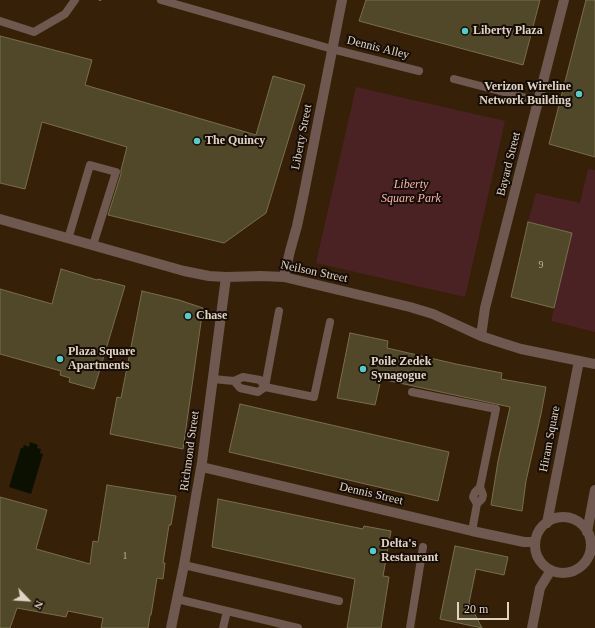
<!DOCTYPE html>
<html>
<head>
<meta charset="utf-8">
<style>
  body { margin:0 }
  #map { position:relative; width:595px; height:628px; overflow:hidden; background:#362108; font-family:Georgia,serif }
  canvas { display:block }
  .north { position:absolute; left:8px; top:580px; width:40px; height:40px; -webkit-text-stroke:3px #160d04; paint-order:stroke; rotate:115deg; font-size:11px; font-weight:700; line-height:16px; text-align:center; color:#e0d3c4 }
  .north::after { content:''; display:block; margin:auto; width:14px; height:18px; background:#e0d3c4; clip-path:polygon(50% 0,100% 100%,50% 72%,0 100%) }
  .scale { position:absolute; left:457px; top:602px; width:52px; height:18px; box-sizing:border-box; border:2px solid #e0d3c4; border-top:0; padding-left:5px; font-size:12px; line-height:14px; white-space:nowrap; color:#e0d3c4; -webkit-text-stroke:3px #160d04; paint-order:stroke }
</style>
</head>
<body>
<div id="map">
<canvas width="595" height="628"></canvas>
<div class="north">N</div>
<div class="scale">20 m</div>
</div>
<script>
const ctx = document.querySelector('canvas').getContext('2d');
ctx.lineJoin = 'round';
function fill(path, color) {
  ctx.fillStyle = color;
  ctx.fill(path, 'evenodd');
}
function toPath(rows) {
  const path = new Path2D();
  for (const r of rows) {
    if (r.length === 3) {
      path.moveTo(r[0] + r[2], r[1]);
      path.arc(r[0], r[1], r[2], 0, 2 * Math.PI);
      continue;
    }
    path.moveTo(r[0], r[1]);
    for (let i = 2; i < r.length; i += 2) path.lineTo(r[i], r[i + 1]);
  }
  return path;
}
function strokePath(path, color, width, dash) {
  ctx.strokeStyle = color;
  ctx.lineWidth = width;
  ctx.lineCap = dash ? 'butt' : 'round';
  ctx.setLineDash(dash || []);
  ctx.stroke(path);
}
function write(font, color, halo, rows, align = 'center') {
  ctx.font = font + ' Georgia,serif';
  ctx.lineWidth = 4;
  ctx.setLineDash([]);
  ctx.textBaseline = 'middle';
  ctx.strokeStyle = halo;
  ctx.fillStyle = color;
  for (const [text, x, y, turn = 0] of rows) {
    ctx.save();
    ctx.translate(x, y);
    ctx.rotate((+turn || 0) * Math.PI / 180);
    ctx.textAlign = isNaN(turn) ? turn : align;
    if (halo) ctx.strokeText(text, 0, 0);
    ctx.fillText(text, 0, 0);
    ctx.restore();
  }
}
const green = toPath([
  [356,87,505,121,465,297,316,263],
  [588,169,595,170,595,332,551,321,572,233,528,222,536,193,580,203]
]);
const water = toPath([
  [30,442,38,445,37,448,41,449,40,453,43,454,31,494,9,487,21,448,23,448,24,445,29,447]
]);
const building = toPath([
  [366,0,540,0,523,65,359,21,366,0],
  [586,0,595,0,595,157,549,144,586,0],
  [0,36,92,60,85,85,256,135,273,76,305,85,266,213,224,243,108,215,121,174,121,170,127,147,42,122,25,189,0,183,0,36],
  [528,222,572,233,554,308,511,297,528,222],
  [61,269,97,280,98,279,125,286,94,389,69,382,70,378,60,375,61,371,0,354,0,289,52,304,61,269],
  [142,291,179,300,203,308,183,449,110,434,117,397,121,398,142,291],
  [350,333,388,341,387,348,456,364,502,373,501,379,546,387,541,414,526,481,522,511,491,505,498,461,510,407,381,379,375,405,337,398,350,333],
  [240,404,449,452,438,501,229,452,240,404],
  [107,485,176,496,171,525,169,525,163,563,165,563,163,579,157,578,151,615,150,615,148,628,101,628,103,618,68,611,66,617,17,608,10,628,0,628,0,497,47,510,36,549,90,564,93,541,98,542,107,485],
  [218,499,363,529,364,526,391,531,383,576,389,577,381,628,347,628,355,579,212,547,218,499],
  [455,546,508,557,504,575,476,569,469,603,482,628,440,619,455,546]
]);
const path = toPath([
  [100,0,100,3]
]);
const lane = toPath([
  [161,0,332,49,419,71],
  [0,21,34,32,65,14,75,0],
  [454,79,538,101],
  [68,239,90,165,116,172,93,245],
  [213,379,234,381,243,377,260,380,265,387,314,397,330,322],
  [234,381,240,388,258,392,265,387,279,311],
  [412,392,496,409,480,487,483,495,482,499,477,504,472,531],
  [477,504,473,497,475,492,480,487],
  [589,555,595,550],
  [184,565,339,601],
  [177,599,298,628],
  [223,628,227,611],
  [410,628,423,547]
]);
const street = toPath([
  [0,219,184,271,209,276,226,277,261,276,284,277,410,307,433,314,481,336,502,343,521,349,595,364],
  [284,277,290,251,297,226,304,193,342,0],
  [481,336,485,308,564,0],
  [202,467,472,531,524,542,535,542],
  [563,545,28],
  [547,523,579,361],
  [587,532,595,490],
  [171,628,184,565,202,462,226,277],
  [532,628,540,588,551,570]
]);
const markers = [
  [465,31,4,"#52cdce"],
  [579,94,4,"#52cdce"],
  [197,141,4,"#52cdce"],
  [188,316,4,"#52cdce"],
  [60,359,4,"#52cdce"],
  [363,369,4,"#52cdce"],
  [373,551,4,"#52cdce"]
];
const numberNames = [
  ["9",541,265],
  ["1",125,556]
];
const poiNames = [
  ["Liberty Plaza",473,31],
  ["Verizon Wireline",571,87,"right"],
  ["Network Building",571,101,"right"],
  ["The Quincy",205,141],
  ["Chase",196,316],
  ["Plaza Square",68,352],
  ["Apartments",68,366],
  ["Poile Zedek",371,362],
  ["Synagogue",371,376],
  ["Delta's",381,544],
  ["Restaurant",381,558]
];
const streetNames = [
  ["Dennis Alley",378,48,14],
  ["Liberty Street",302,137,-79],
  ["Bayard Street",509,164,-76],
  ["Neilson Street",314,272,12],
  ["Hiram Square",550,439,-79],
  ["Richmond Street",190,451,-82],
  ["Dennis Street",371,494,13]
];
const parkNames = [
  ["Liberty",411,185],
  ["Square Park",411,199]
];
fill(green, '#4b2224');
fill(water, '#0c1000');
fill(building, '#504828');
strokePath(building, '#786e4e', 1);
strokePath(path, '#73614b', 2.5, [1, 3]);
strokePath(lane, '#6e584f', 8);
strokePath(street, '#6e584f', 10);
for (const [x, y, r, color] of markers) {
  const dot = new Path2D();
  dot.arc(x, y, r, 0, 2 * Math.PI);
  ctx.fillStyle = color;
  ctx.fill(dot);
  strokePath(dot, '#160d04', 1.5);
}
write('10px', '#bcb09d', null, numberNames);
write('bold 12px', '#e0d3c4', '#160d04', poiNames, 'left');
write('12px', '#e0d3c4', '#160d04', streetNames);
write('italic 12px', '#fbb4b5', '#160d04', parkNames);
</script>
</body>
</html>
